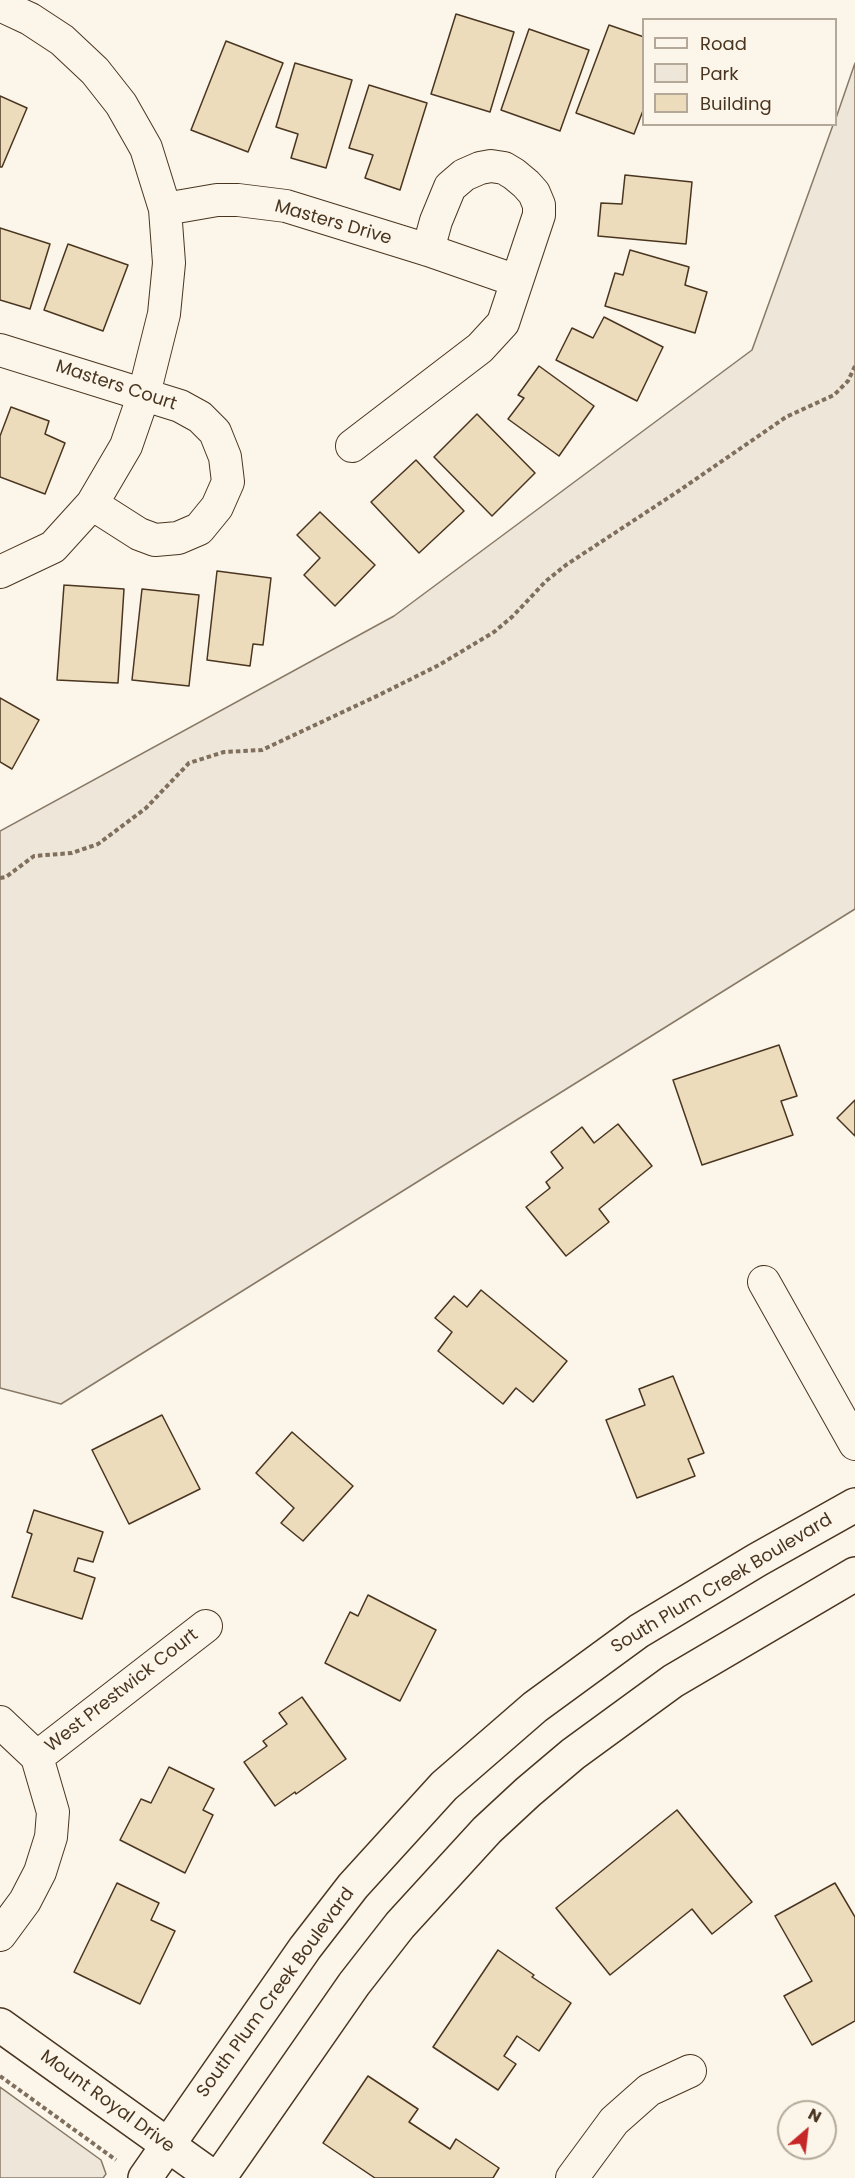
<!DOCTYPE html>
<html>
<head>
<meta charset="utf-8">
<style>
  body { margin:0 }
  #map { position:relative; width:855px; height:2178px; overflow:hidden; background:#fbf6e9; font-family:Poppins,sans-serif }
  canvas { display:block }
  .legend { position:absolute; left:642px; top:18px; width:195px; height:108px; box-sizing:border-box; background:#fbf6e9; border:2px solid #b4a999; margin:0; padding:8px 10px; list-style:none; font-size:18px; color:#4a3520 }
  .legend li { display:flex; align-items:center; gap:12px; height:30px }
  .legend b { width:30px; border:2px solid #b4a999 }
  .north { position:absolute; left:777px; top:2100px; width:60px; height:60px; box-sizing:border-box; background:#fbf6e9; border:2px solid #b4a999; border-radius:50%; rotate:28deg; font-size:16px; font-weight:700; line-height:24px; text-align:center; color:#4a3520 }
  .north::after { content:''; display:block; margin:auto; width:21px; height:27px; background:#c62828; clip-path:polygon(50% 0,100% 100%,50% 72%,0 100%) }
</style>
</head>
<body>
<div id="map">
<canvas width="855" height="2178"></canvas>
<ul class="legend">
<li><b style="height:8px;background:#fbf6e9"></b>Road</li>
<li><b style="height:16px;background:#ede6d9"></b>Park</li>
<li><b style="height:16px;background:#ecdcbc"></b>Building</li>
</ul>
<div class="north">N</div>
</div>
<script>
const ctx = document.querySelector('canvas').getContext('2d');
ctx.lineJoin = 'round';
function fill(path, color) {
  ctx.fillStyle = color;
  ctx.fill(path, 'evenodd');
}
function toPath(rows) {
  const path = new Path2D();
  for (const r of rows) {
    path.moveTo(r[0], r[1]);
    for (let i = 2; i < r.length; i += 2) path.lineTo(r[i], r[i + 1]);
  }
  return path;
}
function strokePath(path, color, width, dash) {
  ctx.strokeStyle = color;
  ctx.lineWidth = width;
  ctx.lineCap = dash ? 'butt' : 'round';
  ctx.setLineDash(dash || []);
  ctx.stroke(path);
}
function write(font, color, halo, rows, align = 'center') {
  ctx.font = font + ' Poppins,sans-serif';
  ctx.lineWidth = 4.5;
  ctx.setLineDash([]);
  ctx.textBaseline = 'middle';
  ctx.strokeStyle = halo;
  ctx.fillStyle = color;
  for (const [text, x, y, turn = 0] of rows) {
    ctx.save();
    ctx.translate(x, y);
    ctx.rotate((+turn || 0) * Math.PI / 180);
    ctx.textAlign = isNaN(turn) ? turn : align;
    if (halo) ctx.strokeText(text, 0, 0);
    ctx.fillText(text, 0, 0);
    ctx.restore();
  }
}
const green = toPath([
  [855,63,855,909,61,1404,0,1388,0,831,394,616,752,350,833,125,836,124,836,118,855,63],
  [0,2087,101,2160,106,2174,103,2178,0,2178,0,2087]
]);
const building = toPath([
  [456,14,514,32,490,112,431,94,456,14],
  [609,25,644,37,644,108,634,134,576,113,609,25],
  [529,29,589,50,560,131,501,110,529,29],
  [226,41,283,63,248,152,191,130,226,41],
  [295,63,352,80,326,168,291,158,298,134,276,127,295,63],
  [369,85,427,103,400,190,365,178,373,155,349,148,369,85],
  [0,96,27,108,2,167,0,167,0,96],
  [625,175,692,182,686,244,598,236,601,203,622,204,625,175],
  [0,228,50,244,30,309,0,300,0,228],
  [68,244,128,265,103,331,44,310,68,244],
  [630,250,689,267,685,285,707,292,695,333,605,306,615,273,623,275,630,250],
  [604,317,663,347,637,401,556,360,572,328,593,338,604,317],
  [539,366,594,406,559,456,508,419,524,398,518,395,539,366],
  [11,407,49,421,45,434,65,443,45,494,0,477,0,436,11,407],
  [477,414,535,473,492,516,434,457,477,414],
  [416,460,464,511,419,553,371,502,416,460],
  [320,512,375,565,335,606,304,575,320,558,297,535,320,512],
  [217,571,271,578,263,645,253,644,250,666,207,660,217,571],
  [64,585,124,589,118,683,57,680,64,585],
  [142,589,199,595,189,686,132,680,142,589],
  [0,698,39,720,12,769,0,762,0,698],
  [779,1045,797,1096,781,1101,793,1135,702,1165,673,1080,779,1045],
  [855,1100,855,1136,837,1118,855,1100],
  [618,1124,652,1166,599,1209,609,1222,566,1256,526,1207,550,1188,546,1182,563,1168,551,1152,582,1127,594,1143,618,1124],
  [481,1290,567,1361,533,1402,516,1388,503,1404,438,1351,452,1332,435,1318,454,1296,467,1307,481,1290],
  [673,1376,704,1453,688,1459,695,1476,637,1498,606,1420,645,1405,639,1389,673,1376],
  [162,1415,200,1489,129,1524,92,1450,162,1415],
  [292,1432,353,1486,303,1541,281,1523,294,1508,256,1473,292,1432],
  [34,1510,103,1532,93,1562,78,1558,74,1571,95,1578,82,1619,12,1597,32,1534,27,1532,34,1510],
  [368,1595,436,1630,400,1701,325,1663,350,1612,358,1616,368,1595],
  [302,1697,346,1759,296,1794,295,1792,275,1806,244,1762,267,1746,263,1741,287,1724,279,1713,302,1697],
  [169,1767,214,1789,203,1810,213,1815,185,1873,120,1840,141,1799,151,1803,169,1767],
  [677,1810,752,1902,712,1934,692,1909,610,1975,556,1908,677,1810],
  [117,1883,159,1903,151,1920,175,1931,140,2004,74,1972,117,1883],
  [835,1883,855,1917,855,2021,812,2045,784,1996,812,1981,775,1916,835,1883],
  [498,1950,534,1975,532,1977,571,2003,539,2051,517,2036,504,2056,516,2064,498,2090,433,2047,498,1950],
  [368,2076,418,2109,409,2122,450,2149,456,2139,499,2168,493,2178,375,2178,323,2143,368,2076]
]);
const path = toPath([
  [0,878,6,877,34,856,72,853,98,844,146,808,189,763,224,752,262,750,379,695,439,665,494,632,513,616,546,581,566,565,677,492,786,417,834,395,848,381,855,366],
  [0,2076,116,2160]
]);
const street = toPath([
  [0,5,30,19,62,40,95,71,121,104,146,148,165,209,169,263,164,314,144,394,126,446,92,504,53,547,0,572],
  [165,209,217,200,238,200,286,206,428,250,517,281,503,323,480,348,352,446],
  [428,250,436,221,450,187,464,175,480,168,491,166,504,168,514,174,526,184,534,193,539,205,539,215,517,281],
  [0,350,180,406,200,417,215,432,225,457,228,482,217,507,199,529,178,538,155,540,139,534,92,504],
  [764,1282,855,1444],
  [0,1722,37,1757,53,1812,51,1837,40,1872,25,1901,0,1935],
  [37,1757,206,1626],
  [572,2178,614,2121,649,2090,690,2071]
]);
const secondary = toPath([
  [0,2025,214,2178],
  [145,2178,305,1948,353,1886,444,1786,535,1707,639,1631,757,1560,855,1505],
  [219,2178,354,1984,400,1925,487,1830,528,1792,573,1754,673,1681,855,1574]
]);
const streetNames = [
  ["Masters Drive",333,223,16],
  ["Masters Court",116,386,18],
  ["South Plum Creek Boulevard",722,1584,-31],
  ["West Prestwick Court",122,1691,-38],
  ["South Plum Creek Boulevard",276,1993,-54],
  ["Mount Royal Drive",107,2102,36]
];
fill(green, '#ede6d9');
strokePath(green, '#887966', 1.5);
fill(building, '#ecdcbc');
strokePath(building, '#4a3520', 1.5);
strokePath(street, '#4a3520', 34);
strokePath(secondary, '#4a3520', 36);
strokePath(path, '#7f6f5c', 4, [4.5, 3]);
strokePath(street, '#fbf6e9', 32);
strokePath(secondary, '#fbf6e9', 33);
write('18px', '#4a3520', '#fbf6e9', streetNames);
</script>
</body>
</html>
